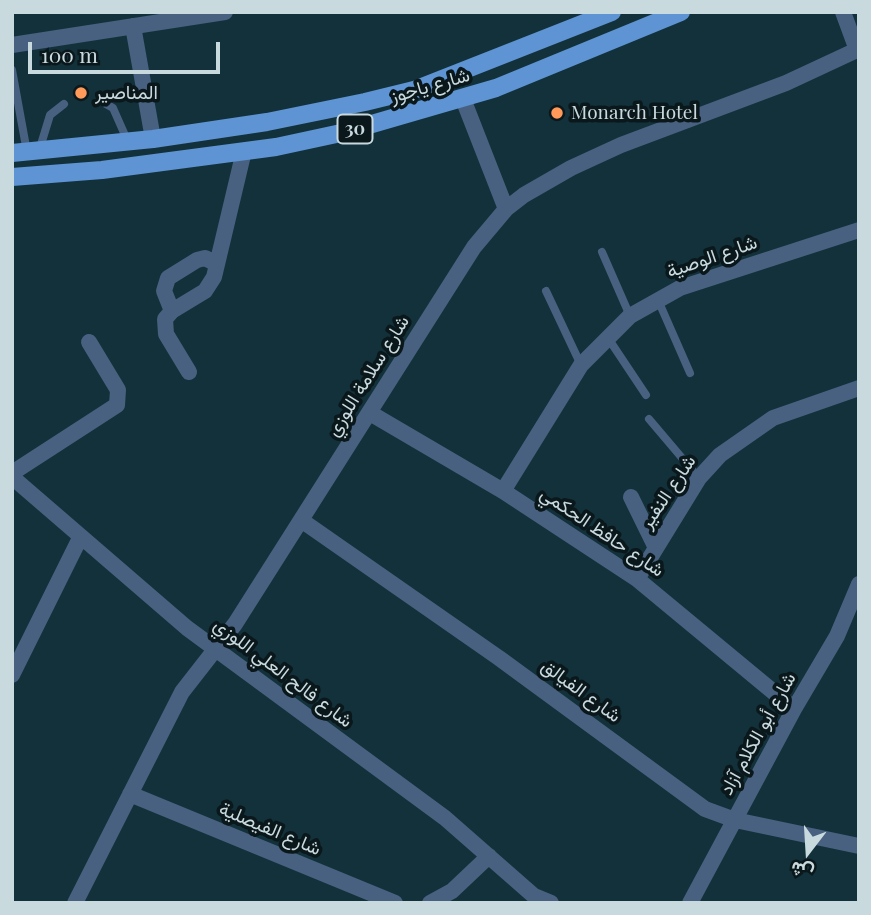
<!DOCTYPE html>
<html>
<head>
<meta charset="utf-8">
<style>
  body { margin:0 }
  #map { position:relative; width:871px; height:915px; overflow:hidden; background:#13313a; font-family:"Playfair Display",Vazirmatn,serif }
  canvas { display:block }
  .frame { position:absolute; inset:0; border:14px solid #c9dadf; pointer-events:none }
  .north { position:absolute; left:773px; top:817px; width:70px; height:70px; -webkit-text-stroke:5px #0a171b; paint-order:stroke; rotate:197deg; font-size:19px; font-weight:700; line-height:28px; text-align:center; color:#c9dadf }
  .north::after { content:''; display:block; margin:auto; width:24px; height:32px; background:#c9dadf; clip-path:polygon(50% 0,100% 100%,50% 72%,0 100%) }
  .scale { position:absolute; left:28px; top:42px; width:192px; height:32px; box-sizing:border-box; border:4px solid #c9dadf; border-top:0; padding-left:9px; font-size:21px; line-height:24px; white-space:nowrap; color:#c9dadf; -webkit-text-stroke:5px #0a171b; paint-order:stroke }
</style>
</head>
<body>
<div id="map">
<canvas width="871" height="915"></canvas>
<div class="frame"></div>
<div class="north">ش</div>
<div class="scale">100 m</div>
</div>
<script>
const ctx = document.querySelector('canvas').getContext('2d');
ctx.lineJoin = 'round';
function toPath(rows) {
  const path = new Path2D();
  for (const r of rows) {
    path.moveTo(r[0], r[1]);
    for (let i = 2; i < r.length; i += 2) path.lineTo(r[i], r[i + 1]);
  }
  return path;
}
function strokePath(path, color, width, dash) {
  ctx.strokeStyle = color;
  ctx.lineWidth = width;
  ctx.lineCap = dash ? 'butt' : 'round';
  ctx.setLineDash(dash || []);
  ctx.stroke(path);
}
function write(font, color, halo, rows, align = 'center') {
  ctx.font = font + ' "Playfair Display",Vazirmatn,serif';
  ctx.lineWidth = 7;
  ctx.setLineDash([]);
  ctx.textBaseline = 'middle';
  ctx.strokeStyle = halo;
  ctx.fillStyle = color;
  for (const [text, x, y, turn = 0] of rows) {
    ctx.save();
    ctx.translate(x, y);
    ctx.rotate((+turn || 0) * Math.PI / 180);
    ctx.textAlign = isNaN(turn) ? turn : align;
    if (halo) ctx.strokeText(text, 0, 0);
    ctx.fillText(text, 0, 0);
    ctx.restore();
  }
}
const lane = toPath([
  [12,70,27,152],
  [99,100,113,108,128,142],
  [39,151,50,115,64,104],
  [602,252,630,316],
  [546,291,581,365],
  [658,300,690,373],
  [608,338,646,395],
  [649,419,699,478]
]);
const street = toPath([
  [843,12,857,50],
  [133,26,153,139],
  [12,45,225,12],
  [463,99,506,209],
  [172,311,164,291,168,278,197,260,205,258,215,263],
  [189,372,166,334,165,319,172,311,205,291,214,277,244,151],
  [370,413,503,491,637,579,794,709],
  [12,473,117,405,118,390,89,342],
  [12,477,187,628,445,818,534,896,551,903],
  [503,491,581,365,630,316,680,288,859,230],
  [631,497,656,548],
  [301,520,499,658,705,809,735,820,859,846],
  [637,579,699,478,720,455,773,418,859,388],
  [12,675,80,538],
  [130,794,395,903],
  [75,903,182,692,235,624,474,247,506,209,524,195,571,168,621,145,786,83,859,49],
  [430,903,452,891,489,856],
  [690,903,794,709,837,636,859,584]
]);
const primary = toPath([
  [12,153,153,139,267,122,365,102,414,90,612,12],
  [12,177,102,170,276,147,341,133,496,88,681,12]
]);
const markers = [
  [81,93,7,"#ff9a5b"],
  [557,113,7,"#ff9a5b"]
];
const shields = [
  [355,129,35]
];
const shieldNames = [
  ["30",355,129]
];
const streetNames = [
  ["شارع ياجوز",430,86,-16],
  ["شارع الوصية",712,257,-19],
  ["شارع سلامة اللوزي",368,376,-58],
  ["شارع النفير",668,492,-56],
  ["شارع حافظ الحكمي",602,532,34],
  ["شارع فالح العلي اللوزي",283,673,37],
  ["شارع الفيالق",581,691,36],
  ["شارع أبو الكلام آزاد",758,734,-61],
  ["شارع الفيصلية",270,829,23]
];
const poiNames = [
  ["المناصير",95,93],
  ["Monarch Hotel",571,113]
];
strokePath(lane, '#486180', 8);
strokePath(street, '#486180', 16);
strokePath(primary, '#5e94d4', 18);
for (const [x, y, r, color] of markers) {
  const dot = new Path2D();
  dot.arc(x, y, r, 0, 2 * Math.PI);
  ctx.fillStyle = color;
  ctx.fill(dot);
  strokePath(dot, '#0a171b', 2.5);
}
for (const [x, y, w] of shields) {
  const box = new Path2D();
  box.roundRect(x - w / 2, y - 14.5, w, 29, 5);
  ctx.fillStyle = '#0a171b';
  ctx.fill(box);
  strokePath(box, '#c9dadf', 2);
}
write('bold 18px', '#c9dadf', null, shieldNames);
write('19px', '#c9dadf', '#0a171b', streetNames);
write('19px', '#c9dadf', '#0a171b', poiNames, 'left');
</script>
</body>
</html>
